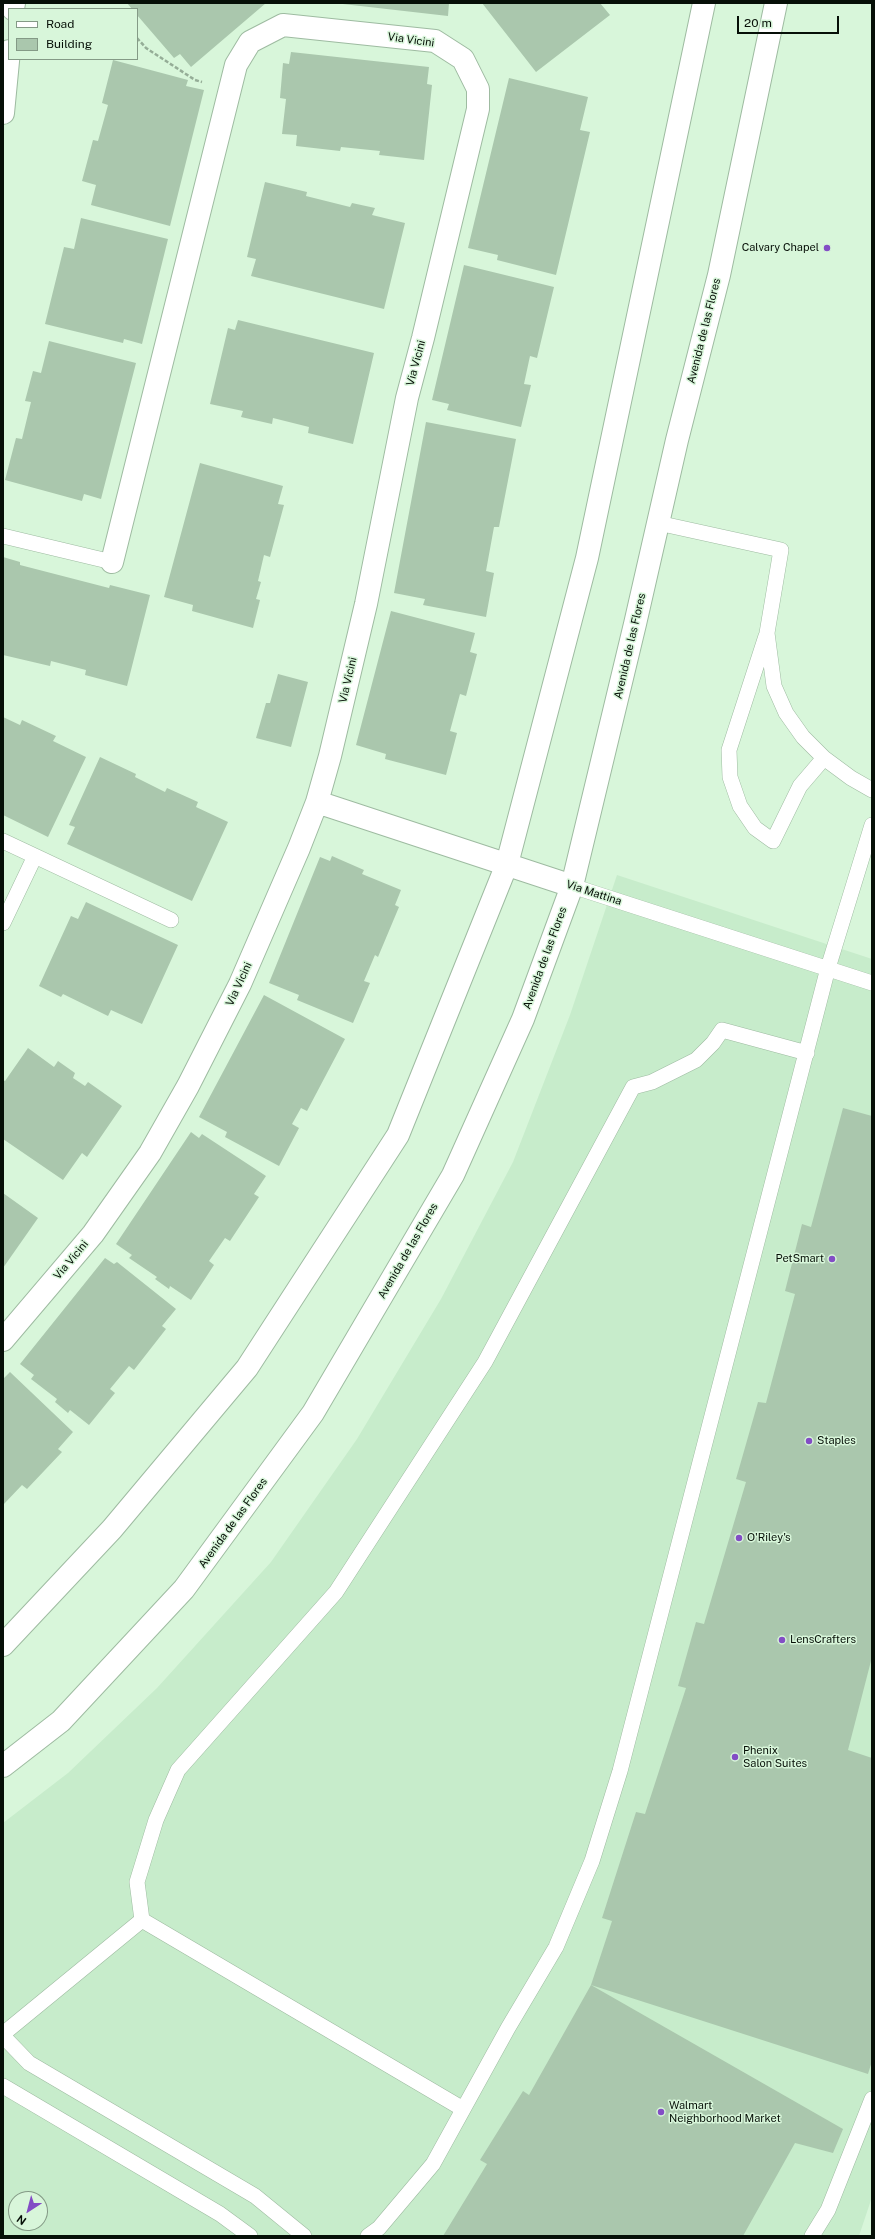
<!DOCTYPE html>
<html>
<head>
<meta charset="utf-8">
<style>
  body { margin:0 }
  #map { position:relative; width:875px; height:2239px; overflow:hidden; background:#d8f6da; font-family:"Public Sans",sans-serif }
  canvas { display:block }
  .frame { position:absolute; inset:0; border:4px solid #060f07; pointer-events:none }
  .legend { position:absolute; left:8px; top:8px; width:130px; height:52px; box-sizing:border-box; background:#d8f6da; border:1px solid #849a86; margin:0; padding:5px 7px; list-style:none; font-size:12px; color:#060f07 }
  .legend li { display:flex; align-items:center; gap:8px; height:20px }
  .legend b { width:20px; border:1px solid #849a86 }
  .north { position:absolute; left:8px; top:2191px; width:40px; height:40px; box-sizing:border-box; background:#d8f6da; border:1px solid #849a86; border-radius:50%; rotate:216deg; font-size:11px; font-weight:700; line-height:16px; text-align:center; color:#060f07 }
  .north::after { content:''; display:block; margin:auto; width:14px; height:18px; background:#834dc5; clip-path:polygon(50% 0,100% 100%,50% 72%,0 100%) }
  .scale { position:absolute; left:737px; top:16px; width:102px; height:18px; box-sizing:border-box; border:2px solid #060f07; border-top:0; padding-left:5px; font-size:12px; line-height:14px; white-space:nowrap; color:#060f07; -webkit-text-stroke:3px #d8f6da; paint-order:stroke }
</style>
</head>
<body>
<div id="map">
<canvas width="875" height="2239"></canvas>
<div class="frame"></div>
<ul class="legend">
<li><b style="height:5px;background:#fff"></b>Road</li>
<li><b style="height:11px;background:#aac7ad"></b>Building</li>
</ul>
<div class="north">N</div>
<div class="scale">20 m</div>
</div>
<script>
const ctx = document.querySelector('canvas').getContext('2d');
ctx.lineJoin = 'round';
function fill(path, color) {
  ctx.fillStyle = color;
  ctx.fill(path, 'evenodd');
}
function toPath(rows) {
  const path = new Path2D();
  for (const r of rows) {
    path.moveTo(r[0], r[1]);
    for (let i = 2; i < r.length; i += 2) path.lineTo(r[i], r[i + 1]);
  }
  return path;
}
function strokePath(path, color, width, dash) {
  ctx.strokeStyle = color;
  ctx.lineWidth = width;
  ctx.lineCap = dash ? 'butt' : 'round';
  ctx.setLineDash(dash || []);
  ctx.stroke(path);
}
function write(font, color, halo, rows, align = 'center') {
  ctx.font = font + ' "Public Sans",sans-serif';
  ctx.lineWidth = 3;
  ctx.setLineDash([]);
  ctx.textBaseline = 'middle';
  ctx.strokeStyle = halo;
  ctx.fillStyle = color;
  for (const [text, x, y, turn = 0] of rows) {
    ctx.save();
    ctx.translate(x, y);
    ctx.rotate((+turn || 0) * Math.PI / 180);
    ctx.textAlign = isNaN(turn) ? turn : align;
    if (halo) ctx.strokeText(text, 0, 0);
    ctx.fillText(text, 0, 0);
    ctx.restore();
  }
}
const built = toPath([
  [617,875,872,959,872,2197,859,2236,3,2236,3,1823,68,1773,157,1688,271,1562,357,1439,441,1299,513,1162,570,1015],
  [16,2199,40,2199,40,2223,16,2223]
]);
const building = toPath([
  [127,3,266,3,191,67,180,54,174,58,137,15,137,9,132,9],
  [334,3,449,3,448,16],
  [482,3,600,3,610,15,536,72],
  [291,52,429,67,427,84,432,85,424,160,379,155,380,151,341,147,340,151,296,146,297,135,282,134,286,99,280,98,283,63,289,64],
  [113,60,188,80,186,86,204,90,170,226,91,205,96,185,82,181,93,140,98,141,108,105,102,103],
  [509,78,588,97,580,130,590,132,556,275,497,260,498,255,468,248],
  [265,182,307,192,306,196,350,207,352,203,375,208,372,215,405,223,384,309,251,276,256,259,247,257],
  [81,218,168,239,142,344,124,339,123,343,45,324,64,247,74,249],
  [464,265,554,287,537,358,530,356,524,384,531,385,521,427,447,410,449,404,432,400],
  [238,320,374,353,353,444,308,433,309,427,273,418,272,424,241,417,243,411,210,404,228,328,235,330],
  [49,341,136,363,101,499,84,494,82,501,5,480,16,438,22,439,31,402,25,401,33,371,41,373],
  [426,422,516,439,499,527,494,527,486,571,494,573,486,617,423,605,425,599,394,593],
  [200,463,283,486,278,504,284,505,270,557,264,555,258,581,261,582,256,599,260,600,253,628,192,611,193,605,164,597],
  [3,557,20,562,20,565,109,588,110,585,150,595,127,686,85,675,86,670,51,661,50,666,3,655],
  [391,611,475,633,470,652,477,654,466,696,460,694,450,731,457,733,446,775,385,759,386,754,356,745],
  [278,674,308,682,291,747,256,738,266,703,270,703],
  [3,717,20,725,22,720,56,736,53,741,86,757,48,837,3,815],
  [100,757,136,774,135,777,165,792,167,788,198,802,196,807,228,822,192,901,67,844,75,827,69,825],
  [332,856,364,870,362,874,401,890,395,905,399,907,378,957,375,955,364,981,370,983,353,1023,297,1000,299,995,269,983,320,857,330,861],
  [86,902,178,945,142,1024,111,1010,108,1016,63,994,61,997,39,986,71,916,78,919],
  [264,995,345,1039,307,1111,301,1108,292,1124,299,1128,279,1166,225,1137,227,1132,199,1117],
  [28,1048,54,1067,58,1061,75,1073,73,1078,85,1086,88,1082,122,1106,87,1157,82,1153,63,1180,3,1139,3,1080,5,1081],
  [843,1108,872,1116,872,1657,848,1750,872,1758,872,2061,868,2074,591,1985,612,1921,602,1918,636,1812,645,1814,686,1688,678,1686,696,1622,704,1624,746,1482,736,1479,758,1402,766,1403,795,1294,785,1291,802,1224,811,1227],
  [191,1132,199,1138,202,1134,266,1176,254,1194,259,1197,230,1241,225,1238,209,1261,214,1265,191,1300,170,1286,169,1289,155,1279,157,1277,129,1258,132,1255,116,1244],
  [3,1193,38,1218,3,1268],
  [105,1258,114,1264,117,1262,176,1309,162,1326,166,1329,134,1370,129,1366,110,1389,115,1393,89,1425,70,1410,68,1413,55,1402,57,1399,31,1379,34,1375,20,1364],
  [10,1372,73,1432,58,1449,62,1452,27,1489,22,1485,3,1505,3,1379],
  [591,1985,843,2129,833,2153,795,2143,743,2236,443,2236,487,2164,480,2160,523,2091,529,2095]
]);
const path = toPath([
  [137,38,146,48,195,80,202,82]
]);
const lane = toPath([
  [658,523,781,550,767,633,774,686,786,713,803,737,824,758,851,778,872,790],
  [3,536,112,562],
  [766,636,729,750,730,777,740,806,755,828,773,841,800,786,824,758],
  [3,841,171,920],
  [572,886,872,983],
  [3,923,35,856],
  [142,1920,137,1882,156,1820,178,1770,336,1592,485,1362,633,1087,652,1082,696,1060,713,1043,722,1030,807,1053],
  [142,1920,463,2109],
  [3,2034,142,1920],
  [3,2036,29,2063,255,2196,304,2236],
  [3,2086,220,2214,250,2236],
  [368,2236,379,2228,433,2164,508,2028,556,1947,592,1861,620,1771,828,968,872,825],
  [812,2236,828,2210,872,2099]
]);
const street = toPath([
  [317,802,572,886],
  [3,1340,93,1234,150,1153,188,1086,240,984,299,848,317,802,330,756,366,604,407,398,423,338,478,109,478,89,463,59,435,41,283,25,250,42,236,65,112,562]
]);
const secondary = toPath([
  [13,9,14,3],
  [3,113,9,51],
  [3,1645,112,1529,247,1368,398,1135,507,864,587,558,704,3],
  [3,1766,61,1721,184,1589,313,1413,453,1175,523,1019,572,886,635,624,677,440,719,275,776,3]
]);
const markers = [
  [827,248,4,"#834dc5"],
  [832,1259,4,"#834dc5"],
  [809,1441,4,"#834dc5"],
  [739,1538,4,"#834dc5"],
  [782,1640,4,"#834dc5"],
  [735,1757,4,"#834dc5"],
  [661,2112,4,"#834dc5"]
];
const streetNames = [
  ["Via Vicini",411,40,8],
  ["Avenida de las Flores",704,331,-76],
  ["Via Vicini",416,363,-75],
  ["Avenida de las Flores",630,646,-77],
  ["Via Vicini",348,680,-77],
  ["Via Mattina",594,893,18],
  ["Avenida de las Flores",545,958,-70],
  ["Via Vicini",239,984,-65],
  ["Avenida de las Flores",408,1251,-60],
  ["Via Vicini",71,1260,-50],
  ["Avenida de las Flores",233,1523,-54]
];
const poiNames = [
  ["Calvary Chapel",819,248,"right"],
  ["PetSmart",824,1259,"right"],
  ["Staples",817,1441],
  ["O'Riley's",747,1538],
  ["LensCrafters",790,1640],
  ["Phenix",743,1751],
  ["Salon Suites",743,1764],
  ["Walmart",669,2106],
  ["Neighborhood Market",669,2119]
];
fill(built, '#c7eccb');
fill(building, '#aac7ad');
strokePath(lane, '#9ebba1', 16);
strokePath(street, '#9ebba1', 24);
strokePath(secondary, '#9ebba1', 24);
strokePath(path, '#95ad97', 2.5, [4, 2]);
strokePath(lane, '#fff', 15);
strokePath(street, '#fff', 22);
strokePath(secondary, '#fff', 22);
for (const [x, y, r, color] of markers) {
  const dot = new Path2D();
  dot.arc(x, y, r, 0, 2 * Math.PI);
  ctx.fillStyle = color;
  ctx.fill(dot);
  strokePath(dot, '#d8f6da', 1.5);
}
write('11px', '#060f07', '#d8f6da', streetNames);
write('11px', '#060f07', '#d8f6da', poiNames, 'left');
</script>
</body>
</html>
